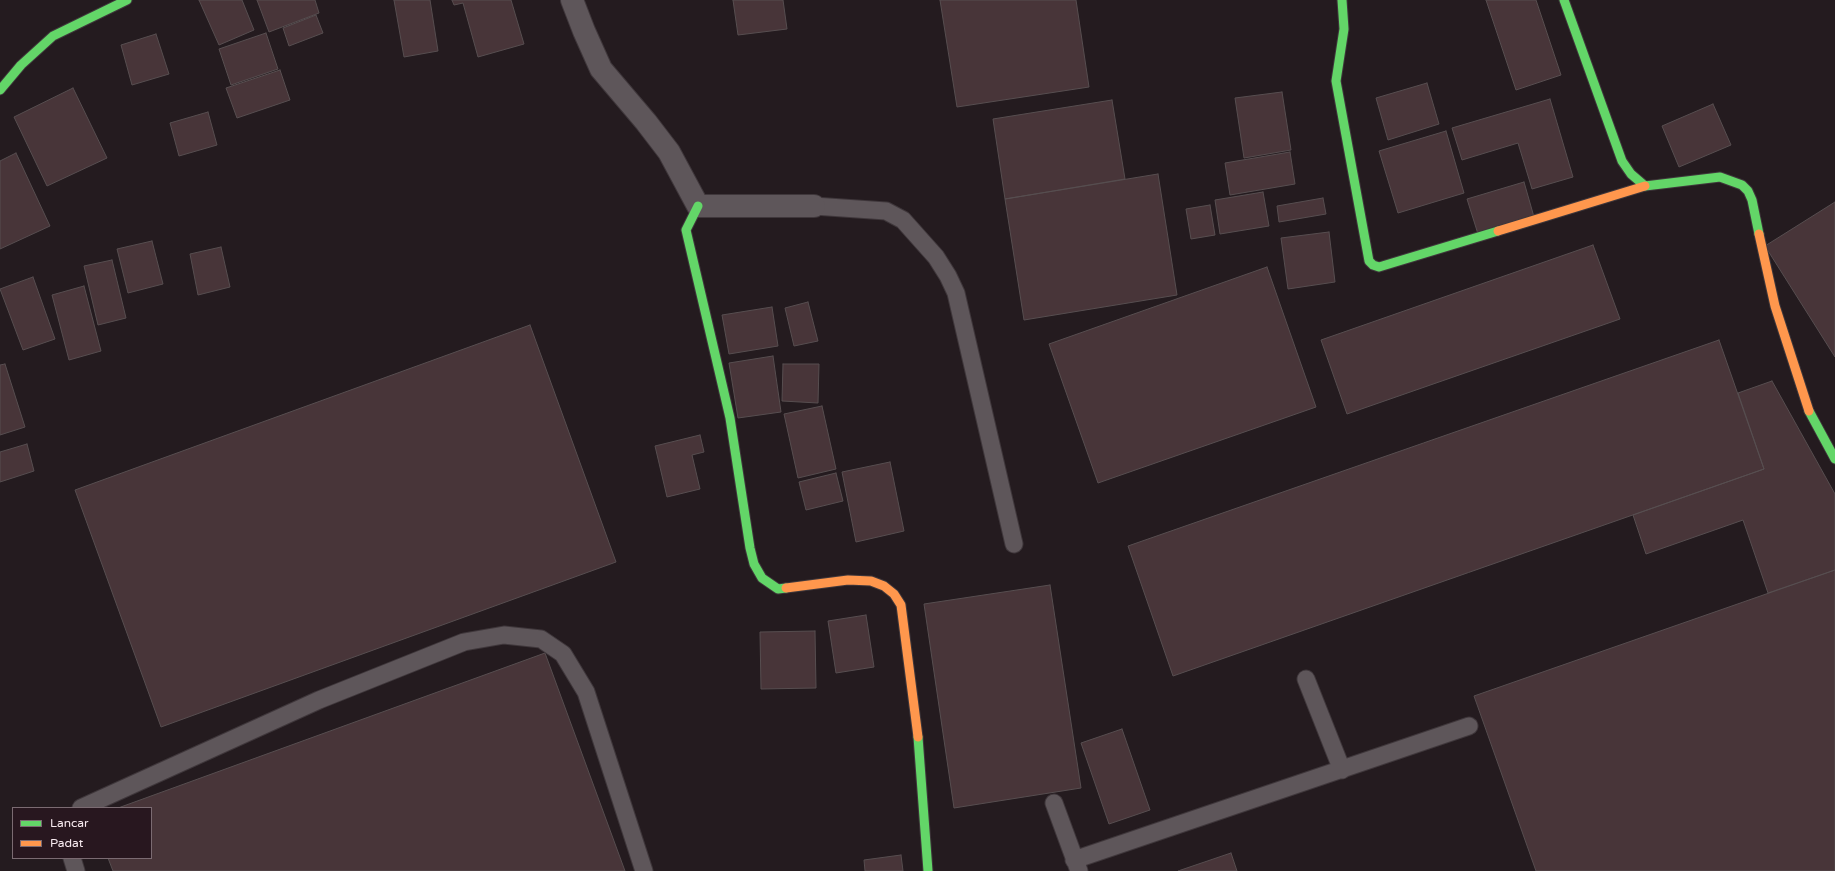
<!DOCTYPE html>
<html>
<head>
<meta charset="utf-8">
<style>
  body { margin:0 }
  #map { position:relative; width:1835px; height:871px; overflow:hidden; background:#241b1f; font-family:"Varela Round",sans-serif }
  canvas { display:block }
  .legend { position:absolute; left:12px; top:807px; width:140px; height:52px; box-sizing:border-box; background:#28171f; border:1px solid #7b6b72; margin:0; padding:5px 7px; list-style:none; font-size:12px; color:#f7eaef }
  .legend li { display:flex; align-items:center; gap:8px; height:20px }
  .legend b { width:20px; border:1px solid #7b6b72 }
</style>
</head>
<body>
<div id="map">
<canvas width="1835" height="871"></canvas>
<ul class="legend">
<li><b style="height:5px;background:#63d668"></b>Lancar</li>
<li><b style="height:5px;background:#ff974d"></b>Padat</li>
</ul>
</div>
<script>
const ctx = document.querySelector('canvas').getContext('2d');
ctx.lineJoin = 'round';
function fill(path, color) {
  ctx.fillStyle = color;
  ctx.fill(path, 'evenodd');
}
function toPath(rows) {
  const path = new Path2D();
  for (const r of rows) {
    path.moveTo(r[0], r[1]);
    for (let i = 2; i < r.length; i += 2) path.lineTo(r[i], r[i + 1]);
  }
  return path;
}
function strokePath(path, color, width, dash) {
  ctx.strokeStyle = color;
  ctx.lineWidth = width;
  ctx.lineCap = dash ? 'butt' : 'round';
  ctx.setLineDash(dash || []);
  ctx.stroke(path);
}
const building = toPath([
  [199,0,242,0,254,30,219,45,199,0],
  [257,0,315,0,319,13,269,32,257,0],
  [394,0,430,0,438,51,404,57,394,0],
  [452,0,511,0,524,44,478,57,463,3,454,5,452,0],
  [733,0,783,0,787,29,738,35,733,0],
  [940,0,1076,0,1089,87,957,107,940,0],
  [1486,0,1536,0,1561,75,1516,90,1486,0],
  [316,15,323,33,289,46,283,28,316,15],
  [266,33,278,69,231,85,219,49,266,33],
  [156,34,169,74,132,85,121,45,156,34],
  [280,70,290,100,237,118,226,88,280,70],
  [1427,83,1439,124,1388,140,1376,98,1427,83],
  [73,88,107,158,47,186,14,117,73,88],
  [1282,92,1291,150,1244,158,1235,98,1282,92],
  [1550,99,1573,177,1532,189,1518,143,1462,160,1452,128,1550,99],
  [1112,100,1125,179,1005,199,993,119,1112,100],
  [1713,104,1731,145,1679,167,1662,126,1713,104],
  [208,112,217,145,179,156,170,123,208,112],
  [1446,131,1464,193,1398,213,1379,151,1446,131],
  [1290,152,1295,184,1230,195,1225,163,1290,152],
  [16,153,50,226,0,249,0,161,16,153],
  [1158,174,1177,295,1024,320,1005,199,1158,174],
  [1524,182,1534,217,1478,234,1467,199,1524,182],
  [1263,192,1269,226,1220,234,1215,200,1263,192],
  [1323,198,1326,214,1279,222,1277,206,1323,198],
  [1835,202,1835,357,1765,246,1835,202],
  [1210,205,1215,235,1191,239,1186,209,1210,205],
  [1329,232,1335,282,1288,289,1281,238,1329,232],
  [152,241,163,284,128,293,117,249,152,241],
  [1593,245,1620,319,1347,414,1321,340,1593,245],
  [221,247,230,287,198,295,190,254,221,247],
  [112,260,126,318,98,325,84,266,112,260],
  [1267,267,1316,407,1098,483,1049,344,1267,267],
  [33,277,55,339,23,350,0,289,33,277],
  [84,286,101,351,69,360,52,295,84,286],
  [808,302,818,341,794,346,785,308,808,302],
  [772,307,778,346,729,354,722,315,772,307],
  [530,325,616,562,161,727,75,490,530,325],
  [1719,340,1764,469,1173,676,1128,546,1719,340],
  [773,356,781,412,738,418,729,363,773,356],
  [5,364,25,427,0,435,0,365,5,364],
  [783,364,819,364,818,403,782,401,783,364],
  [1772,381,1835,494,1835,570,1768,593,1743,520,1646,554,1633,515,1764,469,1738,393,1772,381],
  [822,406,836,469,798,478,784,414,822,406],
  [700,435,704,452,692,455,700,489,667,497,655,446,700,435],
  [27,444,34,471,0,482,0,452,27,444],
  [890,462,904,531,856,542,842,472,890,462],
  [836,473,843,501,806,510,799,482,836,473],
  [1835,570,1835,871,1536,871,1474,696,1835,570],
  [1050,585,1081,788,954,808,924,604,1050,585],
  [866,615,874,667,836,673,828,621,866,615],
  [815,631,816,688,761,689,760,632,815,631],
  [545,653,625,871,113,871,108,858,151,858,151,808,118,808,545,653],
  [1122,729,1150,810,1109,824,1081,743,1122,729],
  [1231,853,1237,871,1178,871,1231,853],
  [901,855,903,871,865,871,864,860,901,855]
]);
const lane = toPath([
  [814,206,886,211,903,220,936,257,948,276,956,293,1014,544],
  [1306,679,1342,770],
  [1054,803,1079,871],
  [81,808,319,700,464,642,504,635,541,639,563,654,586,692,644,871],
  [72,858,76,871],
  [1074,860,1469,726]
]);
const street = toPath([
  [572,0,584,31,601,69,646,122,669,152,698,206,814,206]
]);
const fast = toPath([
  [1342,0,1344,29,1336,81,1369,261,1373,265,1379,267,1498,231],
  [1564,0,1622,161,1631,174,1645,186,1720,177,1742,185,1748,191,1752,200,1759,234],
  [0,90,21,65,53,36,127,0],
  [698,206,686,230,730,418,750,548,754,564,762,578,778,589,786,588],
  [1809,411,1835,459],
  [918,737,928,871]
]);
const slow = toPath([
  [1498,231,1645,186],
  [1759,234,1775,306,1809,411],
  [786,588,848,580,871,581,884,586,894,594,901,605,918,737]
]);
fill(building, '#483539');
strokePath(building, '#574e50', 1);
strokePath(lane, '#3f373b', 19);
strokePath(street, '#3f373b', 24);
strokePath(fast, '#3f373b', 11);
strokePath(slow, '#3f373b', 11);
strokePath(lane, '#5e565a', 17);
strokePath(street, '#5e565a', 22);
strokePath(fast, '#63d668', 9);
strokePath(slow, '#ff974d', 9);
</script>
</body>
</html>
